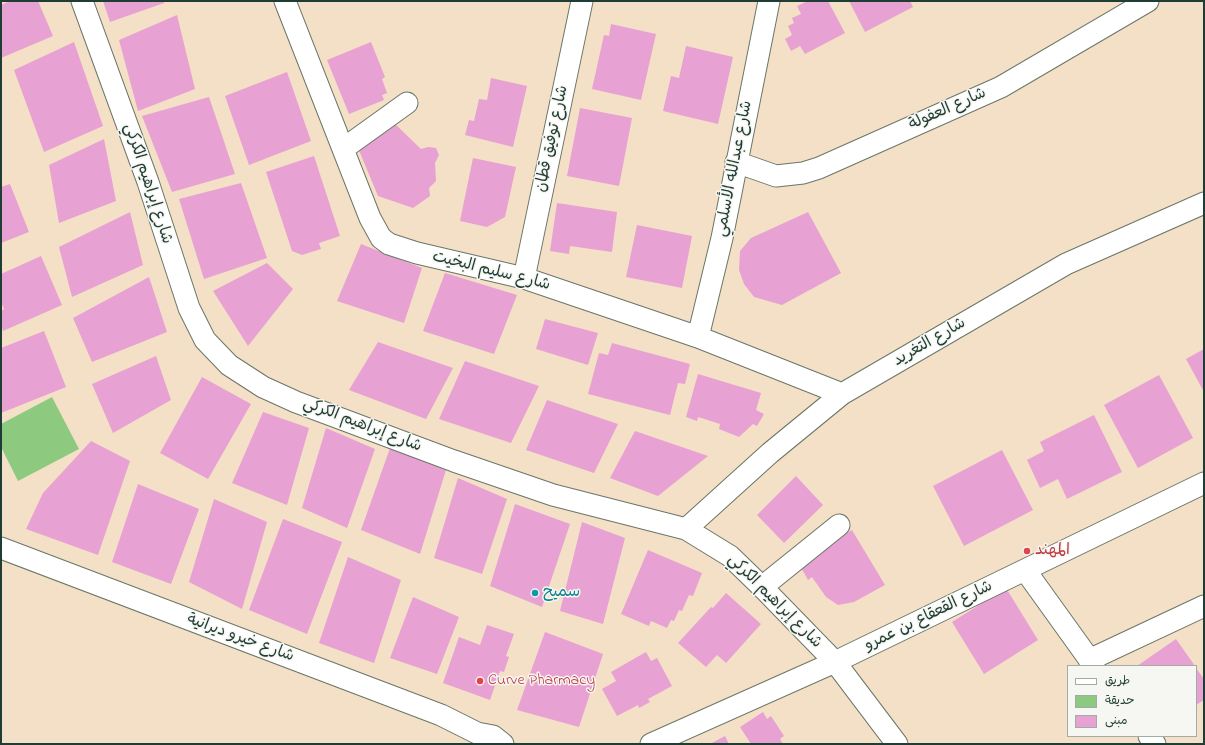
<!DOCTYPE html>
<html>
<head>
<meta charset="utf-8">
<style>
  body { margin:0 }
  #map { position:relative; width:1205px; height:745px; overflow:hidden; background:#f4e0c6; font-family:"Indie Flower","Playpen Sans Arabic",sans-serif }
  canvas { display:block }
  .frame { position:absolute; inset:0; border:2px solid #1f3d34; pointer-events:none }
  .legend { position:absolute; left:1067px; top:665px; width:130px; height:72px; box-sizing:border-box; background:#f6f6f2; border:1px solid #a0aca6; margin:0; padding:5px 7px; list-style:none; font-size:12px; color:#1f3d34 }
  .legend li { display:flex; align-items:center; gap:8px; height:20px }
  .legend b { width:20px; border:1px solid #a0aca6 }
</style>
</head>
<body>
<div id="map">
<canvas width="1205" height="745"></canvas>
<div class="frame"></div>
<ul class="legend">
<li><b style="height:5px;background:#fff"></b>طريق</li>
<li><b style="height:11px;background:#8dca80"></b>حديقة</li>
<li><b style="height:11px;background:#e7a1d3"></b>مبنى</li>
</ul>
</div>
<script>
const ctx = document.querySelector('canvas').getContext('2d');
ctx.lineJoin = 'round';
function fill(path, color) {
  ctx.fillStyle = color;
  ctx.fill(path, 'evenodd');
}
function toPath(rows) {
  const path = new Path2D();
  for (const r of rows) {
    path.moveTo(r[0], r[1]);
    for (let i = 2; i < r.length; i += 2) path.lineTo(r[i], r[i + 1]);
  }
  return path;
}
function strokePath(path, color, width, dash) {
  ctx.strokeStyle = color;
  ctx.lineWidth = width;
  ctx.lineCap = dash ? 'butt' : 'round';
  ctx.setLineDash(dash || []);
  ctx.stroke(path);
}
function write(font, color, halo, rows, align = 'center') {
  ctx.font = font + ' "Indie Flower","Playpen Sans Arabic",sans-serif';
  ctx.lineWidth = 3;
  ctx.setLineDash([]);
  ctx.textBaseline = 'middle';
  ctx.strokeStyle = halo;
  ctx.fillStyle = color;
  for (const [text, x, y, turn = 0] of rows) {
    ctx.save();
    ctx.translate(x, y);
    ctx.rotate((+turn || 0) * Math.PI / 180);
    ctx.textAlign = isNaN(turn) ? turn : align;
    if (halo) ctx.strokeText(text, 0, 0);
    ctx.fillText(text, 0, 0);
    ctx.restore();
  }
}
const green = toPath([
  [52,397,79,449,18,481,1,447,1,424]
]);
const building = toPath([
  [10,1,38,1,53,36,1,58,1,5],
  [103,1,164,1,164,3,110,22],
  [808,1,828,1,845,33,805,54,800,46,791,51,785,39,792,35,788,26,794,23,792,18,801,14,797,6],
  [849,1,910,1,913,7,865,32],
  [177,15,195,89,138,111,119,40],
  [611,24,656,34,641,100,592,89,604,35,609,36],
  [74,42,103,126,44,152,14,70],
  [371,42,385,77,382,79,387,93,382,95,384,100,349,114,327,60],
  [686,46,733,57,718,124,663,111,671,76,679,78],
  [287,72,311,141,249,165,225,96],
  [491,78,527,86,513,147,465,135,469,120,474,121,479,99,487,100],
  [209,97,235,174,172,192,142,116],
  [580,108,632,118,619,186,567,176],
  [393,122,421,149,428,147,436,148,439,155,435,163,436,181,429,188,430,196,413,208,378,196,358,148],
  [104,139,116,201,59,223,49,165],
  [314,156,340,236,319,243,321,249,302,255,292,251,266,172],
  [473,158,516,167,505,217,487,227,460,221],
  [241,183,267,258,204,279,179,199],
  [10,184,29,232,1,243,1,187],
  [557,203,617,212,612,252,570,246,569,254,550,251],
  [130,212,143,265,72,297,59,247],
  [808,212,841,273,782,305,754,297,744,284,739,270,740,251,751,238],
  [637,225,692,236,682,288,626,277],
  [361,244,422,268,404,323,337,301],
  [41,256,62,305,3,331,1,325,1,311,4,309,1,302,1,274],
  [267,263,293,289,248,346,213,291],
  [445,273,517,295,494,354,423,331],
  [149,277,167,332,92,362,73,318],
  [545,319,598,333,588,365,536,349],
  [44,331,66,387,1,413,1,348],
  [378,342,453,368,426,419,349,390],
  [612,343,690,364,685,384,678,383,670,415,588,394,599,353,608,355],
  [1204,349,1204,392,1186,359],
  [156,356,171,400,113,433,92,384],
  [465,361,539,386,511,443,439,419],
  [698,374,761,393,756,410,764,414,757,426,753,424,739,437,719,429,720,424,698,417,697,421,686,417],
  [1159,375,1193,438,1138,468,1104,405],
  [202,377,251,404,208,479,160,453],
  [547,400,618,424,594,473,526,450],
  [263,412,309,428,287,505,232,483],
  [1094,415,1122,472,1067,499,1058,479,1040,488,1027,460,1044,451,1040,442],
  [326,428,375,449,347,528,302,508],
  [635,431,708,456,658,496,610,478],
  [91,441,130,461,98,555,26,529,43,493],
  [390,448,446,470,420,554,361,530],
  [1002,450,1033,510,964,546,933,486],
  [796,476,823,505,784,543,757,515],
  [458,478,507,499,482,574,434,558],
  [138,484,199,509,171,584,112,562],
  [214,499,267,522,242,609,189,582],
  [515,504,570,524,542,607,490,586],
  [283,519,342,542,307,634,249,610],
  [582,522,625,538,603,624,560,611],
  [852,530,885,585,854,602,838,605,826,597,812,577,808,580,798,562],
  [648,550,702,573,693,596,689,595,682,611,679,610,674,621,671,620,667,628,651,621,649,626,621,614],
  [348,557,401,580,374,663,319,643],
  [1006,588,1038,640,984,674,952,622],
  [726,593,761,624,726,663,717,655,706,667,678,643,711,607,713,608],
  [413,597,459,617,437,674,390,658],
  [487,625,514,634,506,656,509,657,504,672,500,671,490,700,443,683,459,637,480,645],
  [545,632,603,654,579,727,517,710],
  [1176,639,1195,666,1137,666],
  [646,652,651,661,657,658,672,686,648,699,650,702,639,708,638,705,617,716,602,689,616,681,611,672],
  [1196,668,1204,679,1204,700,1196,705],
  [763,712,767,719,771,716,784,736,780,739,783,744,751,744,740,727],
  [725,736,729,744,710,744]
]);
const minor = toPath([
  [82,1,148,182,189,308,205,340,229,365,263,387,296,402,454,461,553,495,686,529,730,556,762,587,835,662,897,744],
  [285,1,370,218,381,238,389,244,417,253,524,278,698,337,842,394],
  [343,149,407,103],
  [736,162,776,176,803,173,819,168,1001,87,1148,1],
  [524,278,582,1],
  [698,337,722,238,769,1],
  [686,529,770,453,842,394,1066,264,1204,203],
  [1,548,441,715,477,733,493,736,503,744],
  [1025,570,1094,666],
  [762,587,839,525],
  [1089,660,1204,606],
  [1149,736,1155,744],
  [651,744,835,662,1204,483]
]);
const markers = [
  [1027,551,4,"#e0444e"],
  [535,593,4,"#0f9aa8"],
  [480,681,4,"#e0444e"]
];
const streetNames = [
  ["شارع العفولة",948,110,-24],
  ["شارع توفيق قطان",553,139,-78],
  ["شارع عبدالله الأسلمي",735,169,-79],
  ["شارع إبراهيم الكركي",147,184,72],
  ["شارع سليم البخيت",491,272,14],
  ["شارع التغريد",930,343,-30],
  ["شارع إبراهيم الكركي",362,426,21],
  ["شارع إبراهيم الكركي",774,602,45],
  ["شارع القعقاع بن عمرو",929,617,-26],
  ["شارع خيرو ديرانية",240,639,20]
];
const healthNames = [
  ["المهند",1035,551],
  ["Curve Pharmacy",488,681]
];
const cultureNames = [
  ["سميح",543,593]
];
fill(green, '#8dca80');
fill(building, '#e7a1d3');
strokePath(minor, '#6a7667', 23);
strokePath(minor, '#fff', 21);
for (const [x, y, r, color] of markers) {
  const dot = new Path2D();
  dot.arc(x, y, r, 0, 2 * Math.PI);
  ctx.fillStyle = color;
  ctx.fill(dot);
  strokePath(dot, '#f6f6f2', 1.5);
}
write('16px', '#1f3d34', '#f6f6f2', streetNames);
write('16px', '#be3a42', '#f6f6f2', healthNames, 'left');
write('16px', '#0d838f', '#f6f6f2', cultureNames, 'left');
</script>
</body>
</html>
